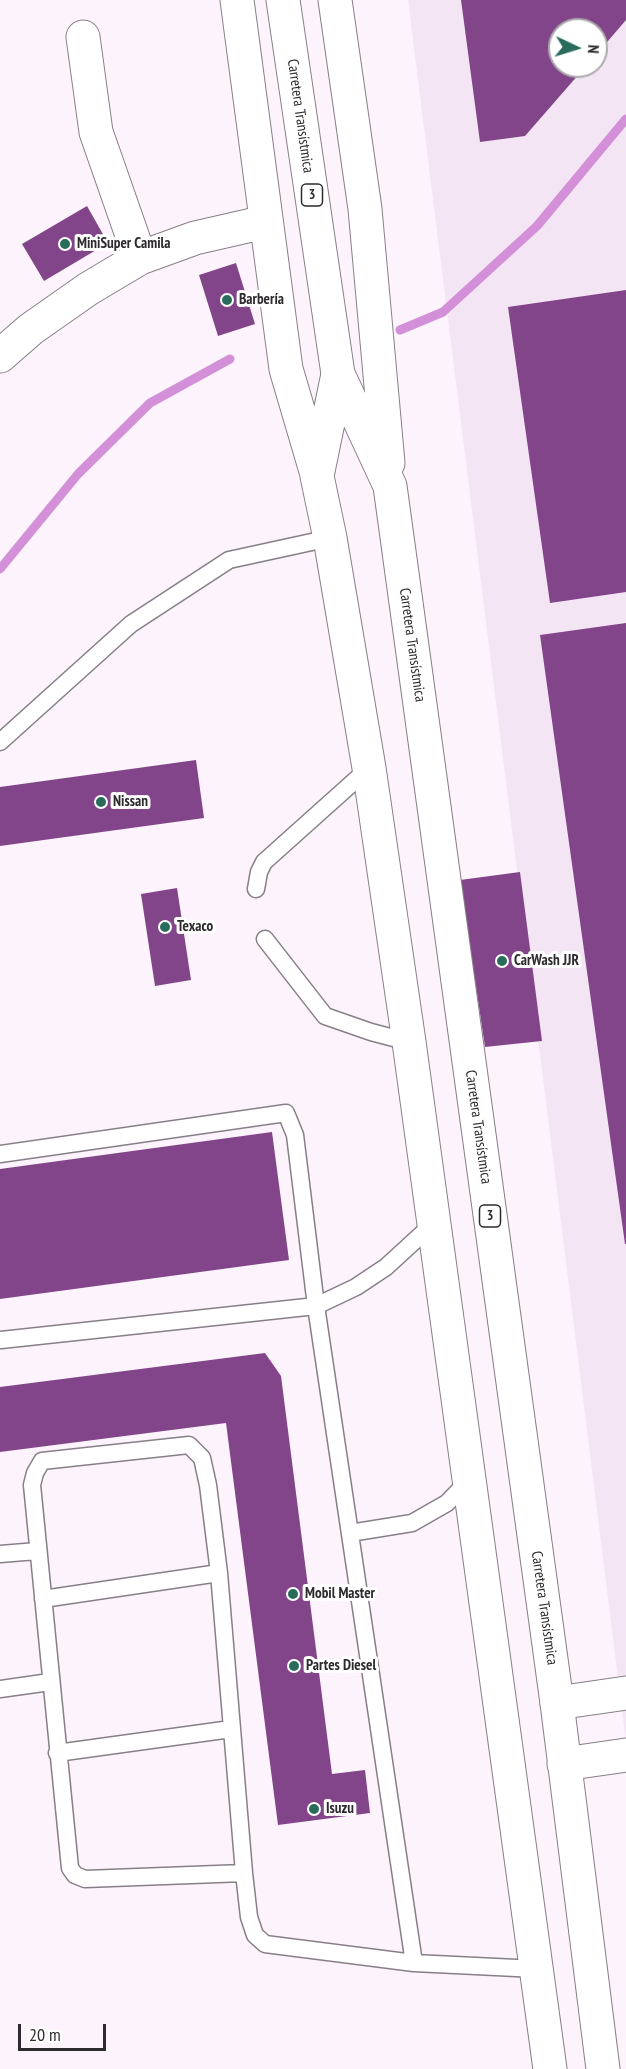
<!DOCTYPE html>
<html>
<head>
<meta charset="utf-8">
<style>
  body { margin:0 }
  #map { position:relative; width:626px; height:2069px; overflow:hidden; background:#fcf3fc; font-family:"PT Sans Narrow",sans-serif }
  canvas { display:block }
  .north { position:absolute; left:548px; top:18px; width:60px; height:60px; box-sizing:border-box; background:#fff; border:2px solid #abaaac; border-radius:50%; rotate:94deg; font-size:16px; font-weight:700; line-height:24px; text-align:center; color:#2e2b2f }
  .north::after { content:''; display:block; margin:auto; width:21px; height:27px; background:#2a6c5c; clip-path:polygon(50% 0,100% 100%,50% 72%,0 100%) }
  .scale { position:absolute; left:18px; top:2024px; width:88px; height:27px; box-sizing:border-box; border:3px solid #2e2b2f; border-top:0; padding-left:8px; font-size:18px; line-height:21px; white-space:nowrap; color:#2e2b2f; -webkit-text-stroke:4px #fff; paint-order:stroke }
</style>
</head>
<body>
<div id="map">
<canvas width="626" height="2069"></canvas>
<div class="north">N</div>
<div class="scale">20 m</div>
</div>
<script>
const ctx = document.querySelector('canvas').getContext('2d');
ctx.lineJoin = 'round';
function fill(path, color) {
  ctx.fillStyle = color;
  ctx.fill(path, 'evenodd');
}
function toPath(rows) {
  const path = new Path2D();
  for (const r of rows) {
    path.moveTo(r[0], r[1]);
    for (let i = 2; i < r.length; i += 2) path.lineTo(r[i], r[i + 1]);
  }
  return path;
}
function strokePath(path, color, width, dash) {
  ctx.strokeStyle = color;
  ctx.lineWidth = width;
  ctx.lineCap = dash ? 'butt' : 'round';
  ctx.setLineDash(dash || []);
  ctx.stroke(path);
}
function write(font, color, halo, rows, align = 'center') {
  ctx.font = font + ' "PT Sans Narrow",sans-serif';
  ctx.lineWidth = 6;
  ctx.setLineDash([]);
  ctx.textBaseline = 'middle';
  ctx.strokeStyle = halo;
  ctx.fillStyle = color;
  for (const [text, x, y, turn = 0] of rows) {
    ctx.save();
    ctx.translate(x, y);
    ctx.rotate((+turn || 0) * Math.PI / 180);
    ctx.textAlign = isNaN(turn) ? turn : align;
    if (halo) ctx.strokeText(text, 0, 0);
    ctx.fillText(text, 0, 0);
    ctx.restore();
  }
}
const built = toPath([
  [408,0,626,0,626,1743,626,1742],
  [560,30,596,30,596,66,560,66]
]);
const stream = toPath([
  [400,330,443,312,537,226,626,119],
  [0,569,78,474,150,403,230,359]
]);
const building = toPath([
  [461,0,626,0,626,20,596,55,596,30,560,30,560,66,586,66,525,136,480,142],
  [87,206,108,243,44,281,22,244],
  [236,263,255,324,218,336,199,275],
  [626,290,626,592,550,603,508,307],
  [626,623,626,1244,625,1244,540,635],
  [196,760,204,818,0,846,0,787],
  [520,872,542,1041,485,1047,460,880],
  [177,888,191,980,155,986,141,894],
  [272,1132,289,1260,0,1299,0,1169],
  [265,1353,281,1376,332,1774,365,1770,370,1813,278,1825,226,1423,0,1452,0,1387]
]);
const lane = toPath([
  [0,742,131,624,229,560,330,538],
  [256,889,259,872,264,862,369,768],
  [265,939,325,1016,371,1032,409,1042],
  [0,1154,286,1113,295,1135,316,1306,414,1963],
  [1,1340,316,1306,356,1287,386,1267,434,1223],
  [350,1533,412,1523,447,1503,469,1480],
  [0,1554,37,1551],
  [43,1599,219,1573],
  [0,1689,50,1682],
  [57,1753,231,1729],
  [244,1873,85,1879,75,1875,70,1868,32,1485,35,1473,42,1461,189,1445,202,1458,208,1485,219,1573,244,1873,249,1917,255,1935,265,1944,414,1963,537,1969]
]);
const street = toPath([
  [83,37,96,132,140,258],
  [0,356,31,329,88,289,140,258,195,238,265,222],
  [557,1703,626,1693],
  [564,1764,626,1755]
]);
const primary = toPath([
  [237,0,286,369,316,471],
  [283,0,338,374,390,486,557,1703,603,2069],
  [335,0,365,209,388,463],
  [338,374,317,476,330,538,369,768,409,1042,550,2069]
]);
const markers = [
  [65,244,6,"#2a6c5c"],
  [227,300,6,"#2a6c5c"],
  [101,802,6,"#2a6c5c"],
  [165,927,6,"#2a6c5c"],
  [502,961,6,"#2a6c5c"],
  [293,1594,6,"#2a6c5c"],
  [294,1666,6,"#2a6c5c"],
  [314,1809,6,"#2a6c5c"]
];
const shields = [
  [312,195,21],
  [490,1216,21]
];
const shieldNames = [
  ["3",312,195],
  ["3",490,1216]
];
const streetNames = [
  ["Carretera Transístmica",300,116,82],
  ["Carretera Transístmica",412,645,82],
  ["Carretera Transístmica",478,1127,82],
  ["Carretera Transístmica",544,1608,82]
];
const poiNames = [
  ["MiniSuper Camila",77,244],
  ["Barbería",239,300],
  ["Nissan",113,802],
  ["Texaco",177,927],
  ["CarWash JJR",514,961],
  ["Mobil Master",305,1594],
  ["Partes Diesel",306,1666],
  ["Isuzu",326,1809]
];
fill(built, '#f4e5f5');
strokePath(stream, '#d390d8', 9);
fill(building, '#834589');
strokePath(lane, '#877f87', 19);
strokePath(street, '#877f87', 35);
strokePath(primary, '#877f87', 35);
strokePath(lane, '#fff', 16);
strokePath(street, '#fff', 33);
strokePath(primary, '#fff', 33);
for (const [x, y, r, color] of markers) {
  const dot = new Path2D();
  dot.arc(x, y, r, 0, 2 * Math.PI);
  ctx.fillStyle = color;
  ctx.fill(dot);
  strokePath(dot, '#fff', 2);
}
for (const [x, y, w] of shields) {
  const box = new Path2D();
  box.roundRect(x - w / 2, y - 11, w, 22, 4.5);
  ctx.fillStyle = '#fff';
  ctx.fill(box);
  strokePath(box, '#2e2b2f', 1.5);
}
write('bold 14px', '#2e2b2f', null, shieldNames);
write('15px', '#2e2b2f', '#fff', streetNames);
write('bold 15px', '#2e2b2f', '#fff', poiNames, 'left');
</script>
</body>
</html>
